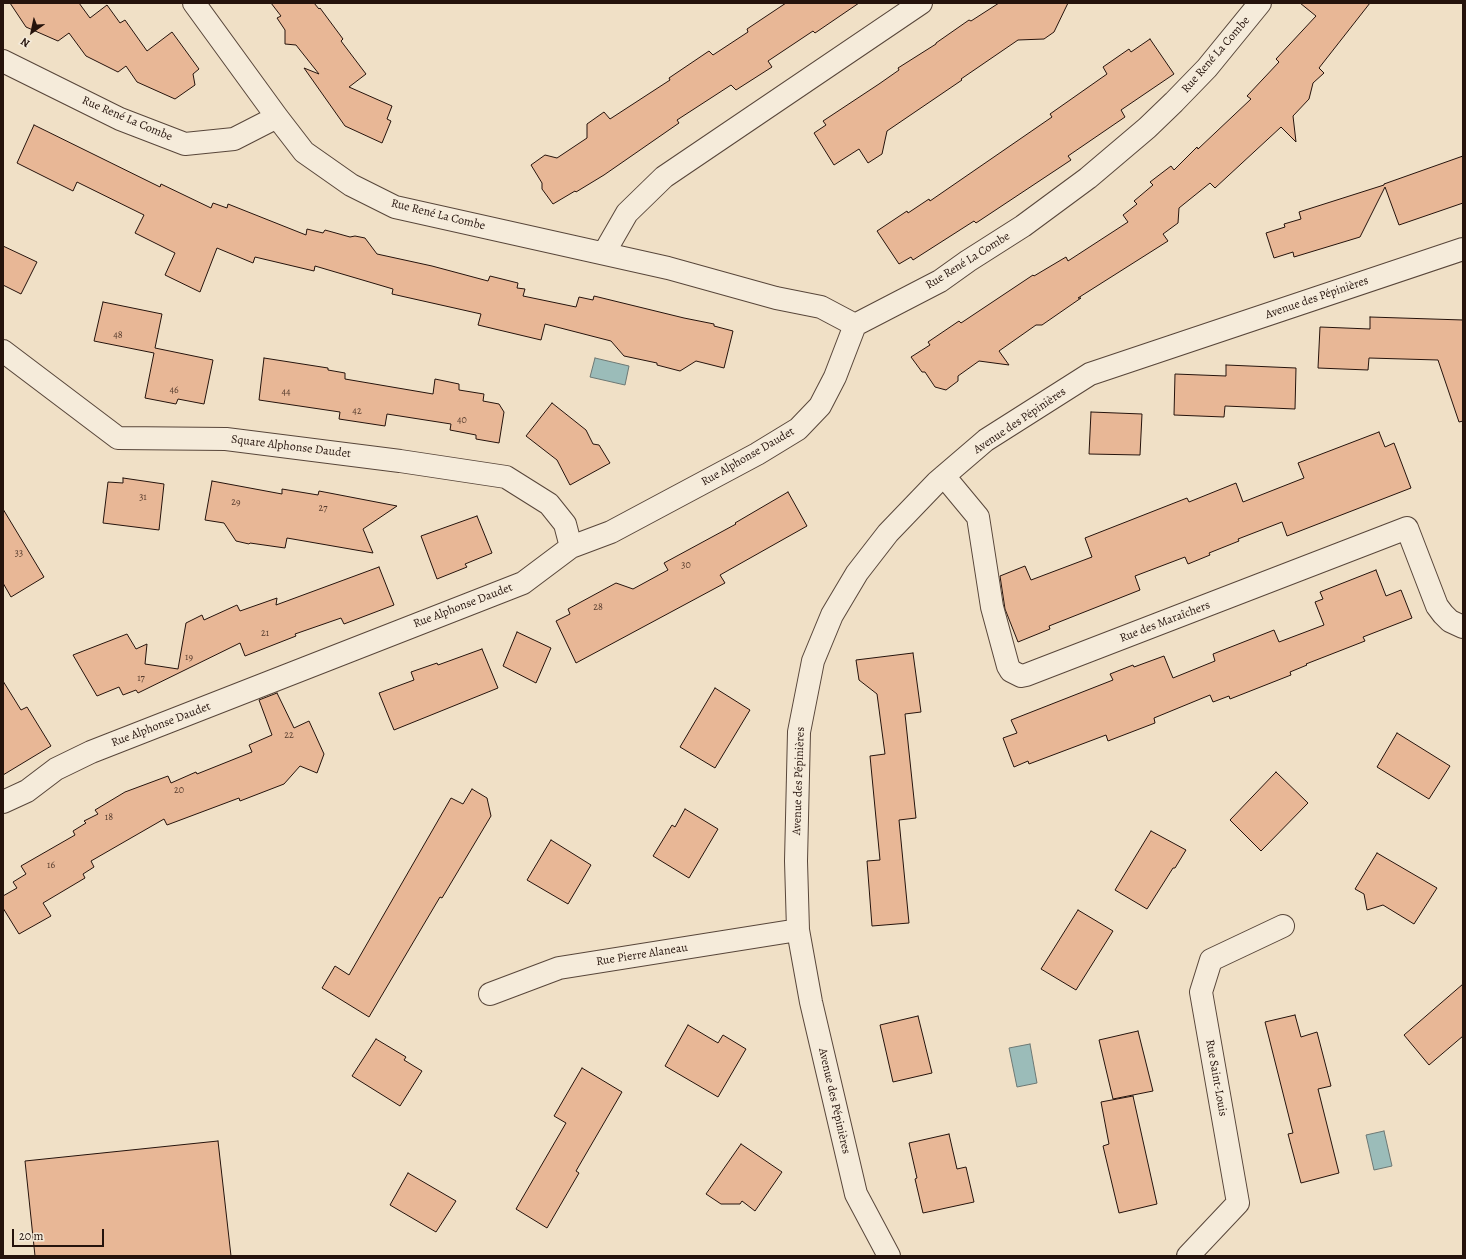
<!DOCTYPE html>
<html>
<head>
<meta charset="utf-8">
<style>
  body { margin:0 }
  #map { position:relative; width:1466px; height:1259px; overflow:hidden; background:#f0e0c6; font-family:Alegreya,serif }
  canvas { display:block }
  .frame { position:absolute; inset:0; border:4px solid #25130c; pointer-events:none }
  .north { position:absolute; left:12px; top:12px; width:40px; height:40px; -webkit-text-stroke:3px #f5ebda; paint-order:stroke; rotate:213deg; font-size:11px; font-weight:700; line-height:16px; text-align:center; color:#25130c }
  .north::after { content:''; display:block; margin:auto; width:14px; height:18px; background:#25130c; clip-path:polygon(50% 0,100% 100%,50% 72%,0 100%) }
  .scale { position:absolute; left:12px; top:1229px; width:92px; height:18px; box-sizing:border-box; border:2px solid #25130c; border-top:0; padding-left:5px; font-size:12px; line-height:14px; white-space:nowrap; color:#25130c; -webkit-text-stroke:3px #f5ebda; paint-order:stroke }
</style>
</head>
<body>
<div id="map">
<canvas width="1466" height="1259"></canvas>
<div class="frame"></div>
<div class="north">N</div>
<div class="scale">20 m</div>
</div>
<script>
const ctx = document.querySelector('canvas').getContext('2d');
ctx.lineJoin = 'round';
function fill(path, color) {
  ctx.fillStyle = color;
  ctx.fill(path, 'evenodd');
}
function toPath(rows) {
  const path = new Path2D();
  for (const r of rows) {
    path.moveTo(r[0], r[1]);
    for (let i = 2; i < r.length; i += 2) path.lineTo(r[i], r[i + 1]);
  }
  return path;
}
function strokePath(path, color, width, dash) {
  ctx.strokeStyle = color;
  ctx.lineWidth = width;
  ctx.lineCap = dash ? 'butt' : 'round';
  ctx.setLineDash(dash || []);
  ctx.stroke(path);
}
function write(font, color, halo, rows, align = 'center') {
  ctx.font = font + ' Alegreya,serif';
  ctx.lineWidth = 3;
  ctx.setLineDash([]);
  ctx.textBaseline = 'middle';
  ctx.strokeStyle = halo;
  ctx.fillStyle = color;
  for (const [text, x, y, turn = 0] of rows) {
    ctx.save();
    ctx.translate(x, y);
    ctx.rotate((+turn || 0) * Math.PI / 180);
    ctx.textAlign = isNaN(turn) ? turn : align;
    if (halo) ctx.strokeText(text, 0, 0);
    ctx.fillText(text, 0, 0);
    ctx.restore();
  }
}
const water = toPath([
  [595,358,629,366,625,385,590,377,595,358],
  [1030,1044,1037,1083,1017,1087,1009,1048,1030,1044],
  [1384,1131,1392,1166,1374,1170,1366,1135,1384,1131]
]);
const building = toPath([
  [10,3,79,3,90,18,107,5,120,23,125,20,147,51,172,32,199,69,193,74,195,85,175,99,137,82,126,66,118,72,86,56,69,33,58,41,26,27,10,3],
  [271,3,314,3,319,9,320,8,343,39,341,41,366,74,349,87,392,106,387,119,391,121,382,143,345,126,304,68,319,74,296,45,285,44,285,30,277,18,281,16,271,3],
  [786,3,859,3,815,33,813,31,768,61,772,67,736,90,731,85,677,120,679,123,604,175,576,192,575,191,553,204,542,189,542,183,531,165,545,155,557,158,587,138,587,124,604,112,610,119,670,80,669,78,709,51,713,55,748,32,747,29,786,3],
  [999,3,1068,3,1054,32,1044,39,1018,40,961,79,962,80,887,131,882,154,868,163,859,149,834,165,814,133,826,125,823,121,879,84,899,70,898,68,936,44,936,43,969,20,971,21,999,3],
  [1300,3,1370,3,1319,68,1324,73,1313,83,1309,99,1293,116,1296,142,1281,127,1215,188,1210,183,1179,208,1178,223,1163,234,1168,241,1078,298,1081,298,1042,325,1036,325,999,351,1009,365,979,361,958,376,958,381,946,390,935,387,925,372,922,372,911,357,930,345,928,342,959,321,961,323,1033,275,1034,276,1066,257,1068,261,1128,222,1123,215,1137,204,1134,201,1153,185,1150,182,1171,166,1174,170,1197,147,1198,149,1251,99,1247,96,1279,62,1276,59,1316,16,1300,3],
  [1150,39,1174,74,1121,110,1125,117,1068,156,1071,160,976,223,974,221,913,260,911,257,899,264,877,231,907,211,908,213,929,199,930,201,1052,117,1050,114,1107,74,1103,67,1129,49,1131,52,1150,39],
  [34,125,160,187,161,184,211,208,213,203,227,208,228,204,306,235,307,229,323,233,325,230,350,237,355,236,365,238,377,254,432,266,488,281,490,276,518,283,517,288,525,289,523,296,576,307,579,297,593,300,594,296,684,318,714,324,714,326,733,331,724,368,696,361,680,371,657,365,657,363,624,356,611,341,545,324,541,340,478,325,481,314,392,294,393,289,315,266,314,271,255,257,253,263,217,248,200,292,165,275,175,253,135,233,144,215,77,182,73,191,17,163,34,125],
  [1463,156,1463,203,1399,225,1385,187,1360,237,1294,257,1293,252,1274,258,1266,233,1285,227,1284,224,1301,219,1299,212,1384,185,1384,184,1463,156],
  [3,246,37,262,21,294,3,285,3,246],
  [103,302,162,314,155,348,213,360,204,404,178,399,176,404,145,398,154,353,94,341,103,302],
  [1370,317,1463,320,1463,421,1459,422,1438,360,1369,358,1368,370,1318,368,1320,327,1370,329,1370,317],
  [264,358,328,368,328,370,345,373,345,379,433,394,435,379,459,384,459,390,484,394,483,401,499,404,504,412,499,443,476,439,476,435,450,430,451,424,387,414,385,426,339,419,340,412,259,400,264,358],
  [1226,365,1296,368,1295,409,1225,406,1224,417,1174,415,1175,374,1226,376,1226,365],
  [552,403,586,430,593,444,599,445,610,463,570,485,557,460,526,436,552,403],
  [1091,412,1142,414,1140,455,1089,454,1091,412],
  [1379,432,1385,447,1394,443,1411,488,1287,536,1282,522,1238,539,1239,541,1209,553,1210,555,1188,564,1185,557,1135,576,1140,590,1049,626,1050,629,1018,642,1005,609,1000,576,1025,566,1031,580,1092,557,1085,538,1187,498,1189,502,1236,483,1243,502,1304,478,1298,463,1379,432],
  [123,478,164,484,159,530,103,523,108,482,123,483,123,478],
  [212,481,282,494,282,489,318,495,319,491,397,506,363,529,373,553,287,538,285,548,250,543,249,544,236,541,224,523,205,520,212,481],
  [788,492,807,526,720,575,725,583,576,663,556,621,570,614,568,609,616,583,633,589,668,570,664,563,736,524,735,523,788,492],
  [3,509,44,577,11,597,3,583,3,509],
  [477,516,492,553,465,564,467,567,437,579,421,536,477,516],
  [379,567,394,605,344,624,341,618,295,634,296,636,245,656,240,643,138,693,136,690,123,695,119,687,97,696,73,655,127,634,136,649,147,644,145,664,178,669,186,623,202,615,204,620,237,605,240,611,277,598,276,605,379,567],
  [1376,570,1386,596,1401,590,1412,618,1363,637,1365,641,1306,664,1307,665,1290,672,1291,675,1230,699,1229,696,1213,702,1210,695,1154,718,1155,723,1108,741,1106,735,1029,764,1028,761,1014,767,1003,738,1017,733,1011,720,1113,680,1110,674,1133,665,1134,667,1164,656,1173,678,1215,661,1213,654,1274,630,1279,642,1324,625,1315,602,1323,599,1320,592,1376,570],
  [517,632,551,648,536,683,503,666,517,632],
  [482,649,498,688,394,730,379,693,414,680,411,672,437,663,438,665,482,649],
  [913,653,921,712,905,714,916,818,899,820,909,923,872,926,867,861,880,860,870,756,885,754,877,694,859,680,856,660,913,653],
  [3,681,21,710,27,707,51,746,3,775,3,681],
  [715,688,750,710,715,768,680,747,715,688],
  [277,693,294,728,309,721,324,754,317,773,300,766,284,784,240,801,239,798,167,825,164,819,91,861,94,867,83,874,85,878,43,903,51,916,19,934,3,908,3,896,17,888,13,882,26,874,21,866,75,835,73,831,86,823,84,821,98,814,95,810,125,792,168,776,171,783,196,772,197,774,252,752,249,745,272,735,259,700,277,693],
  [1397,733,1450,766,1429,799,1377,767,1397,733],
  [1276,772,1308,803,1261,851,1230,820,1276,772],
  [472,789,487,798,491,816,442,898,440,897,369,1017,322,988,335,966,349,975,451,798,463,804,472,789],
  [685,809,718,829,689,878,653,856,672,825,675,827,685,809],
  [1151,831,1186,850,1175,868,1173,868,1147,909,1115,890,1151,831],
  [551,840,591,865,568,904,527,880,551,840],
  [1377,853,1437,888,1414,924,1383,905,1367,910,1364,894,1355,889,1377,853],
  [1078,910,1113,931,1076,990,1041,969,1078,910],
  [1463,984,1463,1036,1429,1065,1404,1035,1463,984],
  [1295,1015,1301,1037,1317,1032,1331,1086,1318,1089,1339,1173,1301,1183,1288,1134,1293,1133,1265,1022,1295,1015],
  [918,1016,932,1073,893,1082,880,1025,918,1016],
  [688,1025,718,1043,723,1035,746,1049,718,1097,665,1066,688,1025],
  [1138,1031,1153,1091,1113,1099,1099,1040,1138,1031],
  [376,1039,406,1057,404,1060,422,1071,400,1106,352,1076,376,1039],
  [582,1068,622,1092,576,1171,579,1173,547,1228,516,1209,566,1123,554,1116,582,1068],
  [1133,1096,1157,1204,1119,1213,1103,1146,1109,1144,1101,1102,1133,1096],
  [949,1134,957,1169,966,1167,974,1202,923,1213,915,1179,917,1178,909,1143,949,1134],
  [218,1141,231,1256,35,1256,25,1161,218,1141],
  [741,1144,782,1172,755,1211,742,1201,740,1204,721,1204,706,1194,741,1144],
  [408,1173,456,1201,436,1232,390,1205,408,1173]
]);
const street = toPath([
  [194,3,277,117,304,152,351,185,395,207,668,268,776,298,821,307,855,325],
  [3,61,120,119,185,144,234,139,277,117],
  [604,253,627,213,664,177,921,3],
  [855,325,940,281,968,261,1023,226,1088,178,1147,128,1174,102,1207,68,1260,3],
  [3,351,118,438,226,439,400,461,506,477,549,504,565,524,571,547],
  [944,476,978,517,992,607,1008,666,1011,671,1021,676,1026,675,1407,528,1437,606,1443,614,1450,621,1463,627],
  [3,802,27,791,56,769,91,752,523,583,571,547,611,532,757,454,798,429,820,406,835,377,855,325],
  [490,994,559,968,798,930],
  [889,1256,856,1194,811,1002,798,930,796,861,799,732,813,661,832,615,857,573,888,533,937,482,986,440,1090,374,1463,249],
  [1188,1256,1238,1203,1201,992,1211,960,1283,926]
]);
const numberNames = [
  ["48",118,336],
  ["46",174,391],
  ["44",286,393],
  ["42",357,412],
  ["40",462,421],
  ["31",143,498],
  ["29",236,503],
  ["27",323,509],
  ["33",19,554],
  ["30",686,566],
  ["28",598,608],
  ["21",265,634],
  ["19",189,658],
  ["17",141,679],
  ["22",289,736],
  ["20",179,791],
  ["18",109,818],
  ["16",51,866]
];
const streetNames = [
  ["Rue René La Combe",1216,55,-49],
  ["Rue René La Combe",127,119,23],
  ["Rue René La Combe",438,215,14],
  ["Rue René La Combe",968,261,-32],
  ["Avenue des Pépinières",1317,298,-19],
  ["Avenue des Pépinières",1020,421,-34],
  ["Square Alphonse Daudet",291,447,7],
  ["Rue Alphonse Daudet",748,457,-30],
  ["Rue Alphonse Daudet",463,606,-21],
  ["Rue des Maraîchers",1165,622,-21],
  ["Rue Alphonse Daudet",161,725,-21],
  ["Avenue des Pépinières",799,781,-88],
  ["Rue Pierre Alaneau",642,955,-9],
  ["Rue Saint-Louis",1216,1078,80],
  ["Avenue des Pépinières",834,1101,77]
];
fill(water, '#9bbcb9');
strokePath(water, '#6c7874', 1);
fill(building, '#e8b796');
strokePath(building, '#25130c', 1);
strokePath(street, '#58463a', 24);
strokePath(street, '#f5ebda', 22);
write('10px', '#563c2e', null, numberNames);
write('12px', '#25130c', '#f5ebda', streetNames);
</script>
</body>
</html>
